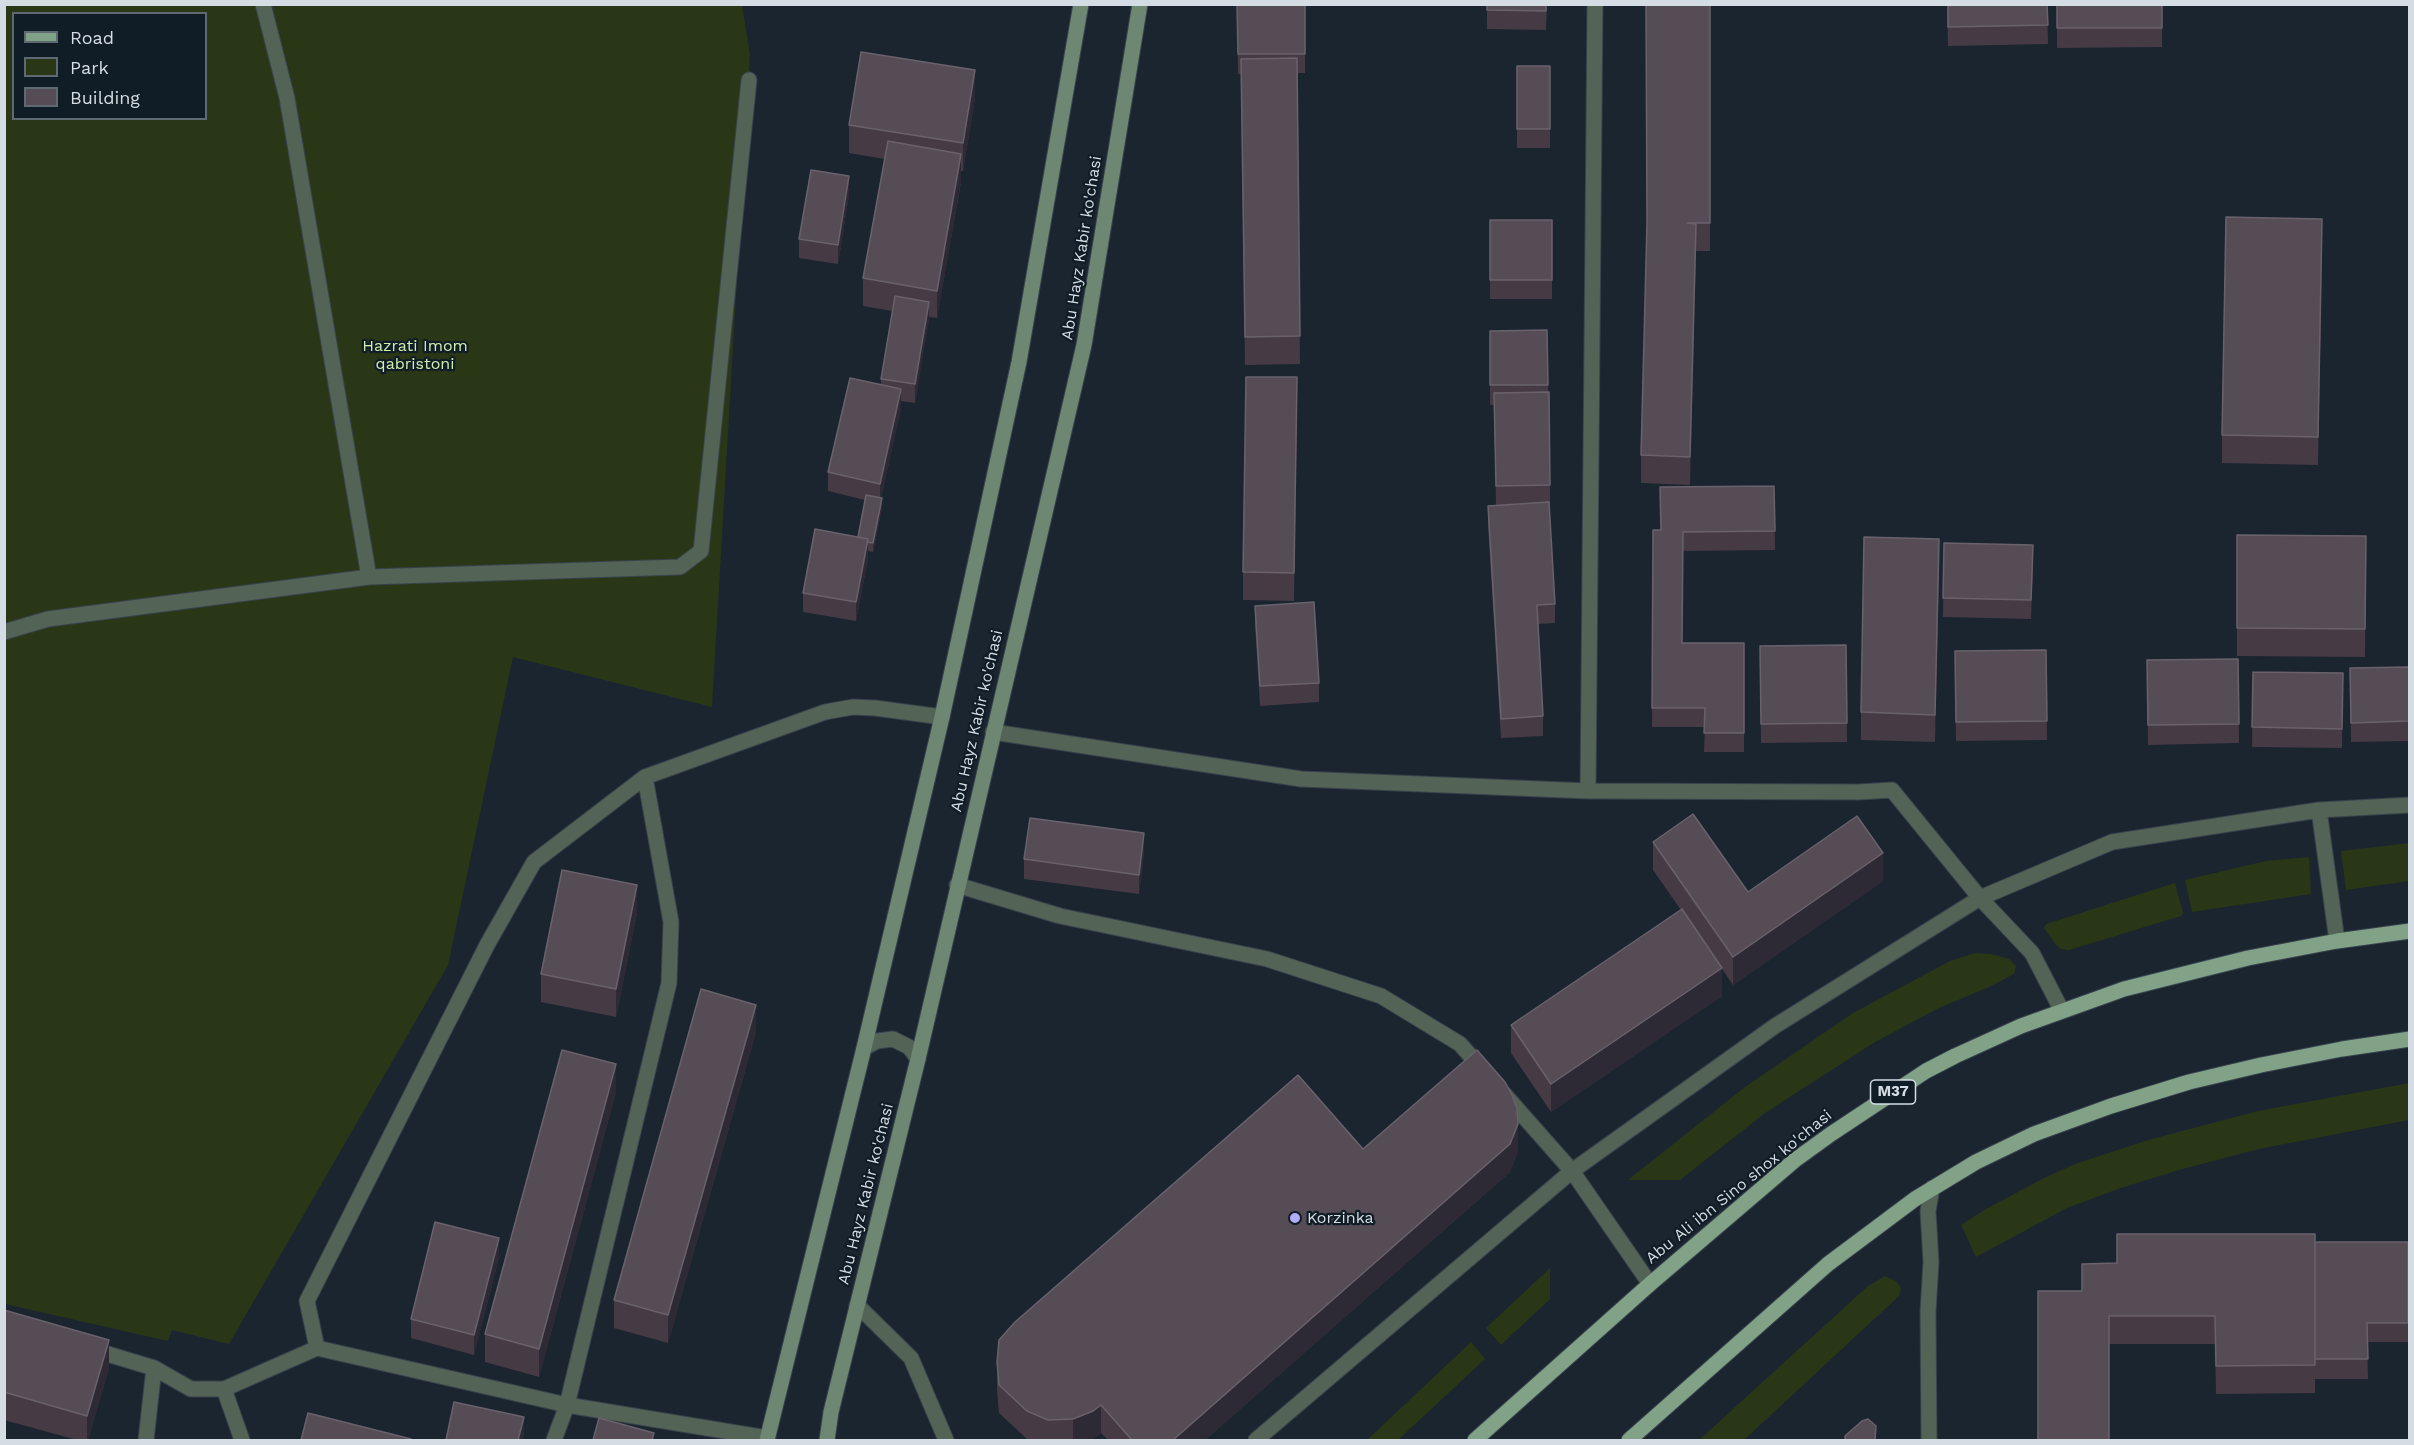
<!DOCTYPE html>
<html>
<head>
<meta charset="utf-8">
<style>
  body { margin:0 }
  #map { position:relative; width:2414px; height:1445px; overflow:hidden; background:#1a2530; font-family:"Work Sans",sans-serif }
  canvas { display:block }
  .frame { position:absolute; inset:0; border:6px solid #d5dde4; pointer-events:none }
  .legend { position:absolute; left:12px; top:12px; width:195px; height:108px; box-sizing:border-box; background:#101c26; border:2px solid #5f6972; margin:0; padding:8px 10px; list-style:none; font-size:18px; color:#d5dde4 }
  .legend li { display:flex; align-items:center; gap:12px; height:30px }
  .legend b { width:30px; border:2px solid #5f6972 }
</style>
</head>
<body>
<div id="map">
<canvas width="2414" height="1445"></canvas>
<div class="frame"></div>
<ul class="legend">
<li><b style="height:8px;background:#81a287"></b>Road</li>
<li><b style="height:16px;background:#293717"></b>Park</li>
<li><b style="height:16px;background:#554c56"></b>Building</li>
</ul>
</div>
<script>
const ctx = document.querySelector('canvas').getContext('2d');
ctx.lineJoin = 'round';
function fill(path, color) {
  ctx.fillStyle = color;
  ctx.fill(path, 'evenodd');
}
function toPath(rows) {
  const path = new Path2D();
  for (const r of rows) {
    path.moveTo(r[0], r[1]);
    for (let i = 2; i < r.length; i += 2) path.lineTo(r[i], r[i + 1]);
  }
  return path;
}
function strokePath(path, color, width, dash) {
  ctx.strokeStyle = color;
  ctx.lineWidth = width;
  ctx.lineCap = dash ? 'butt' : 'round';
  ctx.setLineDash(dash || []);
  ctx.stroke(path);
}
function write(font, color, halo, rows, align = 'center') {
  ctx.font = font + ' "Work Sans",sans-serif';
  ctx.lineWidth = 4.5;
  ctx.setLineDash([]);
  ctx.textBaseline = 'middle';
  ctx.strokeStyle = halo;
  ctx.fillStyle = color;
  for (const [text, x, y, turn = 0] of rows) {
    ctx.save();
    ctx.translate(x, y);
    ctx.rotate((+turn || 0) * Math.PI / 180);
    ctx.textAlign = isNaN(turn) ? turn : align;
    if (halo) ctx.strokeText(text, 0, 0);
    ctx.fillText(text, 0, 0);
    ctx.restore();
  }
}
const green = toPath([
  [5,5,742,5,750,55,712,707,513,657,448,965,229,1344,172,1330,168,1341,5,1304],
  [14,14,206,14,206,118,14,118],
  [2409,843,2409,881,2346,890,2341,851],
  [2309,857,2311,894,2192,912,2185,880,2266,861],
  [2175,883,2183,913,2181,916,2069,950,2061,949,2055,944,2044,928,2046,924],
  [1975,953,1992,954,2009,959,2016,966,2014,974,1989,987,1939,1008,1875,1042,1765,1113,1680,1180,1628,1180,1745,1087,1853,1013,1950,961],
  [2409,1083,2409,1120,2259,1149,2179,1170,2121,1188,2067,1208,1976,1257,1961,1225,1986,1209,2044,1178,2075,1164,2148,1140,2258,1111],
  [1550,1268,1550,1299,1501,1345,1486,1328],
  [1885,1276,1896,1281,1901,1288,1899,1296,1744,1440,1699,1440,1868,1286],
  [1471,1342,1485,1359,1398,1440,1367,1440]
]);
const service = toPath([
  [369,577,680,567,701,551,749,80],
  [4,632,48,619,369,577,287,98,263,4],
  [993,732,1301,779,1588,791,1859,792,1892,790,1980,898,2032,953,2062,1011],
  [1588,791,1595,4],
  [2319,810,2337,941],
  [957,885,1060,916,1267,959,1381,996,1460,1044,1484,1071],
  [1504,1094,1572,1171,1650,1284],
  [857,1305,911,1358,946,1440],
  [317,1348,307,1301,487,945,534,862,645,777,825,712,853,707,875,708,942,717],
  [91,1349,154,1368,191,1389,224,1389,317,1348,567,1405,767,1438],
  [224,1389,242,1440],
  [146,1440,154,1368],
  [554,1440,567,1405,669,983,671,922,645,777],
  [1256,1440,1572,1171,1775,1026,1980,898,2112,842,2319,810,2410,805]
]);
const minor = toPath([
  [864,1048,877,1041,893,1039,909,1047,918,1059],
  [1929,1440,1928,1311,1931,1262,1928,1211,1932,1188]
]);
const secondary = toPath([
  [767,1440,864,1048,942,717,1019,362,1081,4],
  [827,1440,831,1412,918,1059,1084,345,1140,4]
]);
const primary = toPath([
  [1475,1440,1650,1284,1795,1160,1831,1134,1926,1071,1955,1056,2021,1026,2124,989,2248,958,2337,941,2410,931],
  [1629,1440,1828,1264,1915,1199,1976,1162,2034,1134,2111,1106,2189,1082,2261,1065,2342,1049,2410,1039]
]);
const wall = toPath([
  [1237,4,1305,4,1305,73,1297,73,1300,364,1245,365,1241,74,1238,74],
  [1487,4,1547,4,1546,30,1487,29],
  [1710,4,1710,251,1696,251,1690,485,1641,483,1641,455],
  [1947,4,2047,4,2048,44,1948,46],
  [2057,4,2162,4,2162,47,2057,48],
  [1517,66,1550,66,1550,148,1517,148],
  [975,98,963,171,961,171,961,182,937,318,929,317,915,403,901,401,901,408,881,498,882,508,873,552,868,551,868,559,856,621,803,612,803,593,858,537,865,500,828,491,828,472,881,385,881,379,892,311,863,306,863,278,885,159,849,153,849,125],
  [849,195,838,264,799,258,799,239],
  [1490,220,1552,220,1552,299,1490,299],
  [2322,247,2318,465,2222,463,2222,435],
  [1547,330,1550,485,1550,504,1549,505,1555,604,1555,623,1538,624,1543,716,1543,736,1501,738,1488,525,1488,506,1496,505,1494,405,1490,405,1490,331],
  [1297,405,1294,601,1243,600,1243,572],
  [1774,486,1775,550,1683,551,1682,643,1744,643,1744,752,1704,752,1705,727,1652,727,1653,530,1660,530],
  [2237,535,2366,536,2365,657,2237,656],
  [1944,543,2033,565,2031,619,1943,617],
  [1939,567,1935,742,1861,740,1861,712],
  [1255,606,1319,683,1319,702,1260,706,1255,625],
  [1846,645,1847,742,1761,743,1760,665],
  [2046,650,2047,740,1956,741,1955,651],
  [2238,659,2239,743,2148,745,2147,660],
  [2409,667,2409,741,2351,742,2350,668],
  [2253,672,2343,673,2342,748,2252,747],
  [1653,842,1748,892,1883,881,1733,985,1716,960,1722,996,1551,1112,1511,1053,1511,1025,1681,910,1653,870],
  [1144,853,1139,894,1024,879,1024,859],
  [637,913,616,1017,541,1002,541,974],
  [756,1032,668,1343,614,1328,614,1300],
  [616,1092,539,1377,485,1362,485,1334],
  [1363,1149,1518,1151,1510,1172,1205,1440,1108,1440,1101,1433,1093,1439,1090,1440,1031,1440,1027,1439,999,1413,997,1390,997,1362],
  [2315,1242,2408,1242,2408,1342,2367,1342,2368,1379,2315,1379,2315,1393,2216,1394,2215,1344,2109,1344,2082,1291,2117,1263],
  [499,1257,474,1355,411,1338,411,1319],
  [4,1310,109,1368,88,1440,77,1440,4,1420]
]);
const shadedWall = toPath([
  [975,70,975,98,963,171,963,143],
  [961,154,961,182,937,318,937,291],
  [849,176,849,195,838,264,838,245],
  [2322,219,2322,247,2318,465,2318,437],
  [1696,224,1696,252,1690,485,1690,457],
  [929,302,929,321,915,403,915,384],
  [901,389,901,408,880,503,880,484],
  [882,498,882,508,873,552,873,543],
  [868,539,868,559,856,621,856,602],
  [1939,539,1939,567,1935,742,1935,715],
  [1144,833,1144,853,1139,894,1139,875],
  [1883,853,1883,881,1733,985,1733,957],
  [637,885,637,913,616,1017,616,989],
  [1722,968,1722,996,1551,1112,1551,1084],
  [756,1005,756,1032,668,1343,668,1315],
  [616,1064,616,1092,539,1377,539,1349],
  [1518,1124,1518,1151,1510,1172,1205,1440,1173,1440],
  [499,1238,499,1257,474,1355,474,1335],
  [109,1340,109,1368,88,1440,87,1440,87,1416],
  [1101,1405,1101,1433,1093,1439,1090,1440,1073,1440,1073,1419],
  [524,1417,524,1437,523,1440,518,1440]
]);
const building = toPath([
  [1237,4,1305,4,1305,54,1238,54,1237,4],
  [1487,4,1546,4,1546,11,1487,10,1487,4],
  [1646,4,1710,4,1710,223,1687,223,1696,224,1690,457,1641,455,1647,223,1646,4],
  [1948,4,2047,4,2048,25,1948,27,1948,4],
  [2057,4,2162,4,2162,28,2057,28,2057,4],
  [861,52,975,70,963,143,849,125,861,52],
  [1297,58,1300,336,1245,337,1241,59,1297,58],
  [1517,66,1550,66,1550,129,1517,129,1517,66],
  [888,141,961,154,937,291,863,278,888,141],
  [811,170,849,176,838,245,799,239,811,170],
  [2226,217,2322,219,2318,437,2222,435,2226,217],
  [1490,220,1552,220,1552,280,1490,280,1490,220],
  [895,296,929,302,915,384,881,379,895,296],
  [1547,330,1548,385,1490,385,1490,331,1547,330],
  [1246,377,1297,377,1294,573,1243,572,1246,377],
  [850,378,901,389,880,484,828,472,850,378],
  [1549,392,1550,485,1496,486,1494,393,1549,392],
  [1774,486,1775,531,1683,532,1682,643,1744,643,1744,733,1704,733,1705,708,1652,708,1653,530,1661,530,1660,487,1774,486],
  [866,495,882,498,873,543,867,542,868,539,858,537,866,495],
  [1549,502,1555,604,1537,605,1543,716,1501,719,1488,506,1549,502],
  [815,529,868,539,856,602,803,593,815,529],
  [2237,535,2366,536,2365,629,2237,628,2237,535],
  [1864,537,1939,539,1935,715,1861,712,1864,537],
  [1944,543,2033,545,2031,600,1943,598,1944,543],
  [1314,602,1319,683,1260,686,1255,606,1314,602],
  [1846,645,1847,723,1761,724,1760,646,1846,645],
  [2046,650,2047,721,1956,722,1955,651,2046,650],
  [2238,659,2239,724,2148,725,2147,660,2238,659],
  [2409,667,2409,721,2351,723,2350,668,2409,667],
  [2253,672,2343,673,2342,729,2252,727,2253,672],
  [1693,814,1748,892,1857,816,1883,853,1733,957,1653,842,1693,814],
  [1030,818,1144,833,1139,875,1024,859,1030,818],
  [562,870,637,885,616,989,541,974,562,870],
  [1682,909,1722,968,1551,1084,1511,1025,1682,909],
  [701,989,756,1005,668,1315,614,1300,701,989],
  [562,1050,616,1064,539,1349,485,1334,562,1050],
  [1477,1050,1505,1082,1511,1093,1517,1108,1518,1124,1510,1144,1173,1440,1132,1440,1101,1405,1093,1411,1073,1419,1048,1420,1027,1411,999,1385,997,1362,999,1340,1015,1322,1298,1075,1363,1149,1477,1050],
  [435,1222,499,1238,474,1335,411,1319,435,1222],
  [2117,1234,2315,1234,2315,1365,2216,1366,2215,1316,2109,1316,2109,1440,2038,1440,2038,1291,2082,1291,2082,1264,2117,1263,2117,1234],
  [2315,1242,2408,1242,2408,1323,2367,1323,2368,1359,2315,1359,2315,1242],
  [4,1310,109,1340,87,1416,4,1392,4,1310],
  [454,1402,524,1417,518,1440,446,1440,454,1402],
  [308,1413,411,1439,411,1440,301,1440,308,1413],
  [599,1418,654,1433,652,1440,593,1440,599,1418],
  [1868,1419,1876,1426,1875,1440,1845,1440,1845,1436,1862,1421,1868,1419]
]);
const markers = [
  [1295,1218,6,"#b1adfa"]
];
const shields = [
  [1893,1092,45]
];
const shieldNames = [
  ["M37",1893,1092]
];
const streetNames = [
  ["Abu Hayz Kabir ko'chasi",1082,248,-81],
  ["Abu Hayz Kabir ko'chasi",977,721,-77],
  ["Abu Ali ibn Sino shox ko'chasi",1739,1187,-39],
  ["Abu Hayz Kabir ko'chasi",866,1194,-76]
];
const parkNames = [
  ["Hazrati Imom",415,346],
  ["qabristoni",415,364]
];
const poiNames = [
  ["Korzinka",1307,1218]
];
fill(green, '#293717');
strokePath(service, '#38424d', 17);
strokePath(minor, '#38424d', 17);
strokePath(secondary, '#38424d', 17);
strokePath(primary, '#38424d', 17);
strokePath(service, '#536356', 15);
strokePath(minor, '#536356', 15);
strokePath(secondary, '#6d8772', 15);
strokePath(primary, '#81a287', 15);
fill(wall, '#463a45');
fill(shadedWall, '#2e2a35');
fill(building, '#554c56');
strokePath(building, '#69626c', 1.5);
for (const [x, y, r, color] of markers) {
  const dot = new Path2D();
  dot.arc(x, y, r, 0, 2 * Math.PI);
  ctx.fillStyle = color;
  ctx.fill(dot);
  strokePath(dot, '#101c26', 2);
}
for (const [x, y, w] of shields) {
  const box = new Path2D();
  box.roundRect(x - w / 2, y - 12, w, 24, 4.5);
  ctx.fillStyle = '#101c26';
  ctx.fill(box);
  strokePath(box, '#d5dde4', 1.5);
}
write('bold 15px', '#d5dde4', null, shieldNames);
write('16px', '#d5dde4', '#101c26', streetNames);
write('16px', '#d0efac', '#101c26', parkNames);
write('16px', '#d5dde4', '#101c26', poiNames, 'left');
</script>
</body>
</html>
